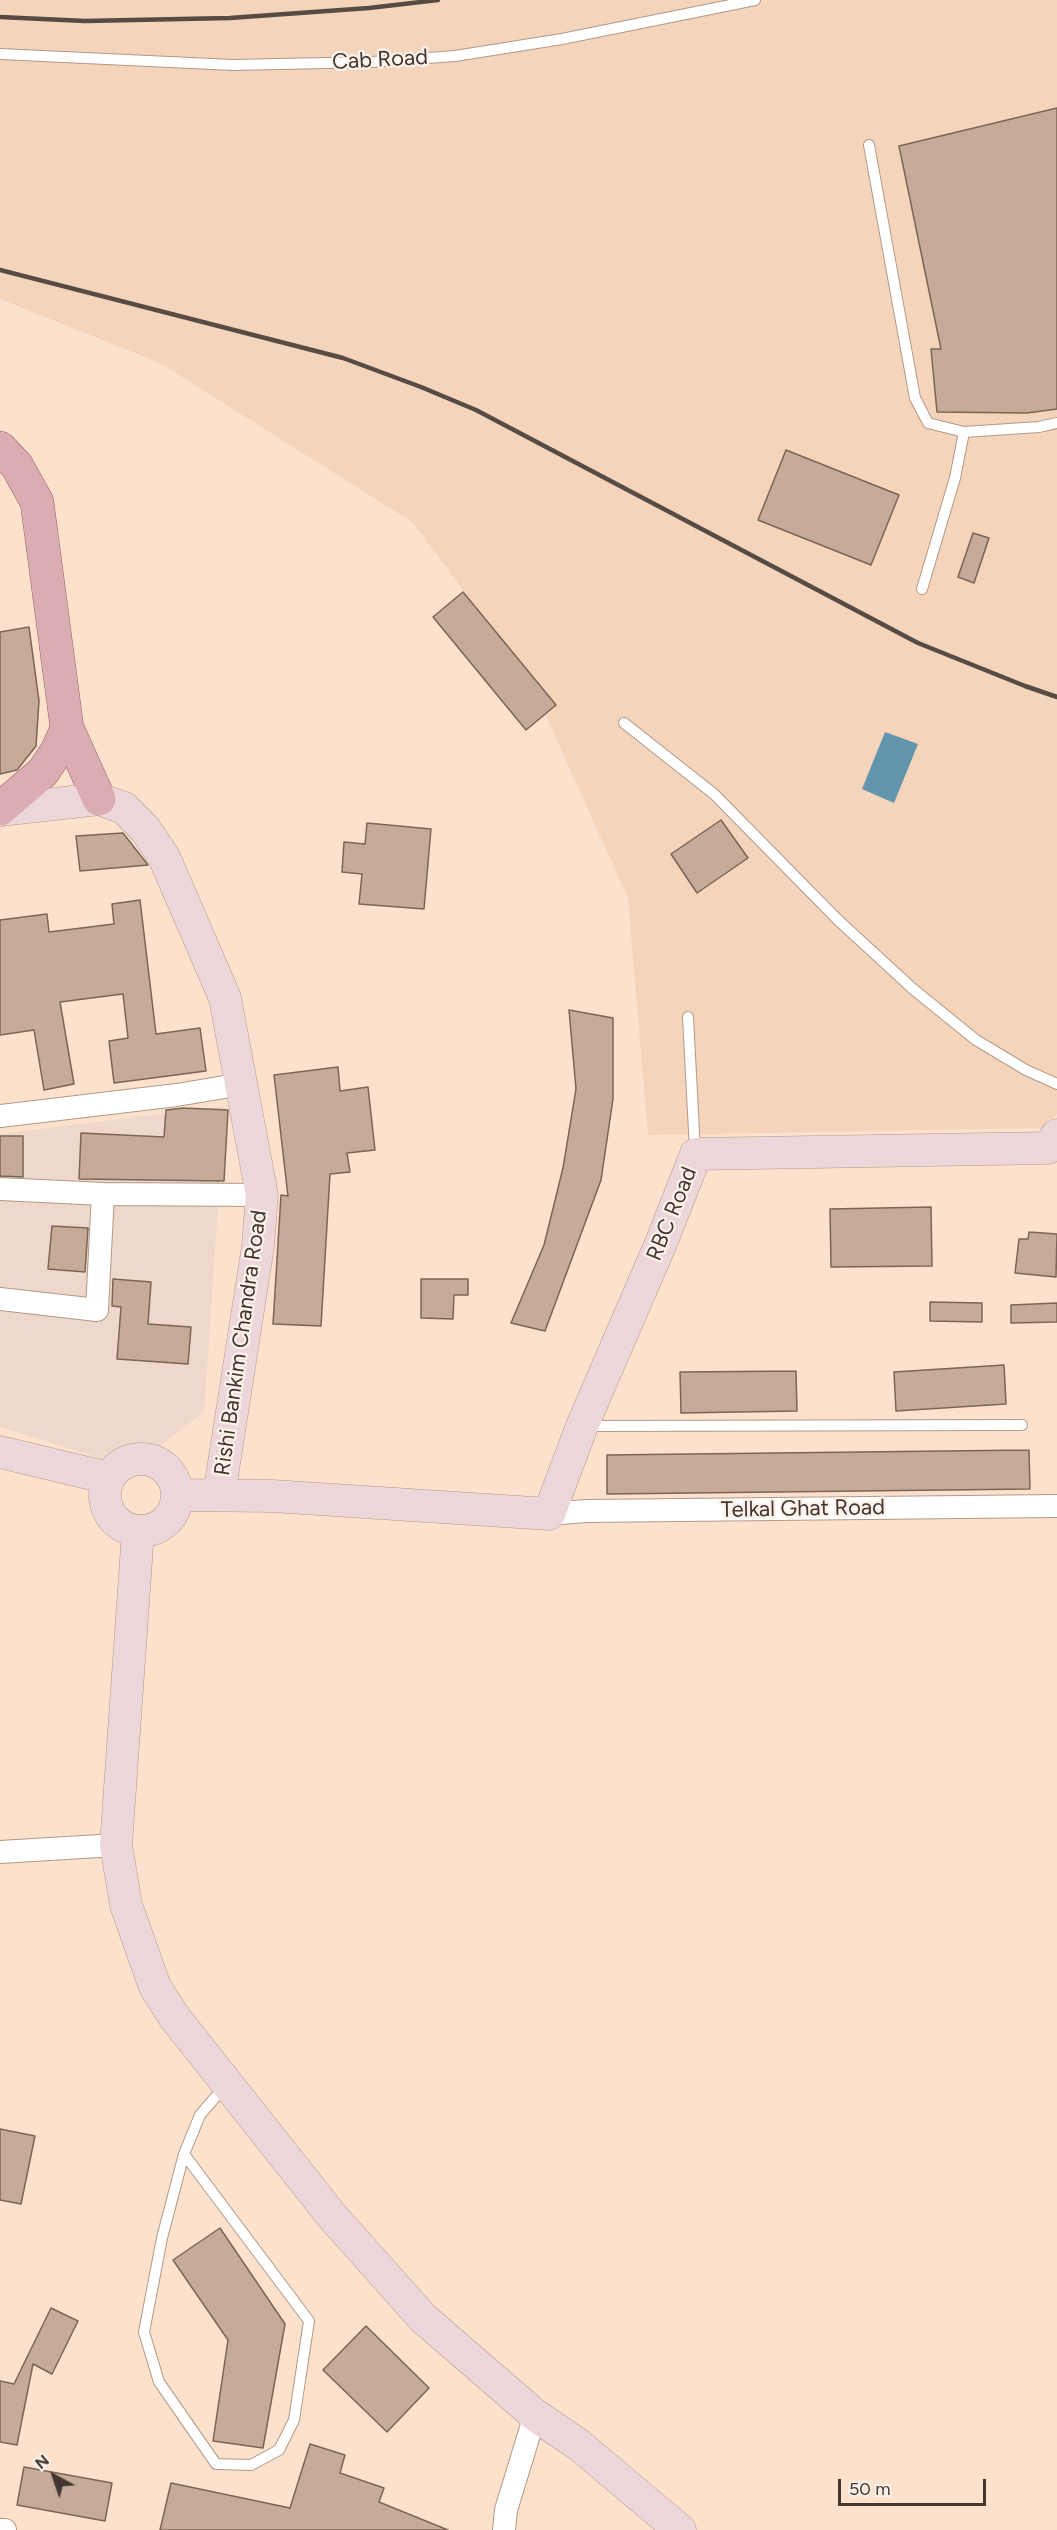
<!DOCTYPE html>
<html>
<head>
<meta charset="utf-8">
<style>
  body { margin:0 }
  #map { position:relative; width:1057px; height:2530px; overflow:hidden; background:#fce1cd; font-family:Figtree,sans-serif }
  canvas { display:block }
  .north { position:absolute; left:24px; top:2446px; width:60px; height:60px; -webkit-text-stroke:4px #fdf2ea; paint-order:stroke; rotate:320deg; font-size:16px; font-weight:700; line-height:24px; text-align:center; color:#423730 }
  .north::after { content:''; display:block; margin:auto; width:21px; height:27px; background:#423730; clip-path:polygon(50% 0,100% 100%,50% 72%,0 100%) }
  .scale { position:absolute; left:838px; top:2479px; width:148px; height:27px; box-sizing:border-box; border:3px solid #423730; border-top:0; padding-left:8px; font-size:18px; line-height:21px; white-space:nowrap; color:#423730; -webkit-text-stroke:4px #fdf2ea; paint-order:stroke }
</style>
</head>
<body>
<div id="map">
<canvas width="1057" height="2530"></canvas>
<div class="north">N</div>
<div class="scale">50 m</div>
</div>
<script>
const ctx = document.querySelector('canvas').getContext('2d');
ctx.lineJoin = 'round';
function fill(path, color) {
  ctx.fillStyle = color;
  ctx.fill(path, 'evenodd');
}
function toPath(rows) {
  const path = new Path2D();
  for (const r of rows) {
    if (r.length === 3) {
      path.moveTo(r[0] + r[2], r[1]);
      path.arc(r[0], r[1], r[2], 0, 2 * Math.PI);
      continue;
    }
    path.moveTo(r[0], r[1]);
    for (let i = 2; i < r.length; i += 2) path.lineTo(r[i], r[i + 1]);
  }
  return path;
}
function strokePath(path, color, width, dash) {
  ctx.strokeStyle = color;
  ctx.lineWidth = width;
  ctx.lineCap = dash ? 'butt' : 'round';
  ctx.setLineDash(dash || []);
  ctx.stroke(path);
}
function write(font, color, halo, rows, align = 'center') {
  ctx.font = font + ' Figtree,sans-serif';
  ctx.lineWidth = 4.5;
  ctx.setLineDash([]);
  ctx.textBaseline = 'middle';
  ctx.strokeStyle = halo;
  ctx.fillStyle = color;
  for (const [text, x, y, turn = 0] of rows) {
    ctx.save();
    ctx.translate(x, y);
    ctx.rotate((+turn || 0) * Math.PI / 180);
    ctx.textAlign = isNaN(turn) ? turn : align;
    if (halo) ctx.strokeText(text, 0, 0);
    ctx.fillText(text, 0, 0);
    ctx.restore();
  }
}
const built = toPath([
  [0,0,1057,0,1057,1114,1044,1128,648,1135,628,898,528,676,412,522,160,363,0,299]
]);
const medical = toPath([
  [225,1106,204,1412,132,1468,0,1427,0,1134]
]);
const water = toPath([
  [885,732,918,744,894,803,862,789]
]);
const building = toPath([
  [1057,108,1057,409,1027,413,937,412,931,349,941,349,899,146,1057,108],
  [786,450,899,495,871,565,758,520,786,450],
  [973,533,989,538,974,583,958,577,973,533],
  [463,592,556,705,526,730,433,617,463,592],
  [29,627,39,701,36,746,17,770,0,774,0,632,29,627],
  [721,820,748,858,697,893,671,854,721,820],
  [367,823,431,829,424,909,359,904,362,874,342,872,344,842,365,844,367,823],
  [123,833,148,865,80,871,76,836,123,833],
  [140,900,156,1034,200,1028,206,1071,114,1083,109,1041,128,1038,123,994,60,1002,74,1084,44,1090,34,1030,0,1035,0,920,47,914,49,932,114,924,112,904,140,900],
  [569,1010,613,1018,613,1099,601,1180,545,1331,511,1323,544,1245,563,1168,576,1089,569,1010],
  [338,1067,340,1091,368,1087,375,1150,347,1153,350,1172,330,1174,321,1326,273,1324,281,1195,288,1196,274,1075,338,1067],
  [184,1108,228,1110,224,1181,79,1179,81,1133,164,1137,166,1110,184,1108],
  [0,1136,23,1136,23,1177,0,1176,0,1136],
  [931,1207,932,1266,831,1267,830,1209,931,1207],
  [52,1226,88,1228,85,1272,48,1269,52,1226],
  [1029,1232,1057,1234,1056,1277,1015,1273,1019,1239,1028,1239,1029,1232],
  [113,1279,151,1282,148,1324,191,1327,188,1364,117,1359,121,1307,112,1306,113,1279],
  [421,1279,468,1279,468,1295,454,1295,453,1319,421,1318,421,1279],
  [930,1302,982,1303,982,1322,930,1321,930,1302],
  [1057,1303,1057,1322,1011,1323,1011,1305,1057,1303],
  [1004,1365,1006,1404,896,1411,894,1372,1004,1365],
  [796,1371,797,1411,681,1413,680,1372,796,1371],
  [1029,1450,1030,1489,607,1494,607,1455,1029,1450],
  [0,2129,35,2136,21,2204,0,2200,0,2129],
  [220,2228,285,2324,263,2448,213,2441,228,2340,173,2260,220,2228],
  [51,2308,78,2321,52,2374,33,2364,17,2445,0,2442,0,2381,14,2384,51,2308],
  [366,2326,429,2388,387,2432,323,2370,366,2326],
  [310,2444,345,2455,340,2473,384,2488,379,2502,448,2530,160,2530,171,2483,290,2508,310,2444],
  [24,2467,112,2483,105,2521,17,2505,24,2467]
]);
const service = toPath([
  [0,54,233,65,372,62,455,56,562,39,755,0],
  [869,145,915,398,928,423,964,432],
  [922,589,955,478,964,432,1039,427,1057,423],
  [624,723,714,794,838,920,913,989,976,1040,1026,1070,1057,1084],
  [688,1017,695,1151],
  [585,1426,1022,1425],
  [184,2154,309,2321,294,2420,279,2450,251,2465,216,2464,159,2382,144,2332,162,2238,184,2154,200,2115,225,2086]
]);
const minor = toPath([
  [0,1116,177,1095,242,1084],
  [0,1189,103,1194,97,1310,0,1299],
  [103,1194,262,1195],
  [549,1514,586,1511,1057,1506],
  [0,1852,116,1845],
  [0,2530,5,2530],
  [504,2530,506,2510,535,2415]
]);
const secondary = toPath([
  [0,810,99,799,124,808,145,829,164,857,225,998,262,1195,258,1246,219,1495],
  [0,1452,109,1478],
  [141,1495,36],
  [178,1495,272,1496,549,1514,582,1426,661,1243,696,1154,1048,1148,1057,1135],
  [138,1532,116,1845,126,1905,155,1987,175,2018,332,2216,423,2318,535,2415,579,2445,680,2530]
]);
const primary = toPath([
  [0,448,17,466,37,502,67,728,57,751,43,772,0,809],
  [67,728,99,799]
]);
const rail = toPath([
  [0,17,85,21,230,18,369,8,438,0],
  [0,270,343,358,421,387,476,410,918,643,1025,686,1057,697]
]);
const streetNames = [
  ["Cab Road",380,60,-3],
  ["RBC Road",672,1214,-68],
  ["Rishi Bankim Chandra Road",241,1343,-82],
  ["Telkal Ghat Road",803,1509,-1]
];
fill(built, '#f4d4bb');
fill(medical, '#eed8cb');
fill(water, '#6395ad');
fill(building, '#c5ab98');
strokePath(building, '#7c6554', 1.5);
strokePath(service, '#b29987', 12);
strokePath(minor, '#b29987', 24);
strokePath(secondary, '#b29987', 33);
strokePath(primary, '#956063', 34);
strokePath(service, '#fff', 10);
strokePath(minor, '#fff', 22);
strokePath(secondary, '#edd6d9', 32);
strokePath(primary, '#daadb2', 33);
strokePath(rail, '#584b43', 4.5);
write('22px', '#423730', '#fdf2ea', streetNames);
</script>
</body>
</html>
